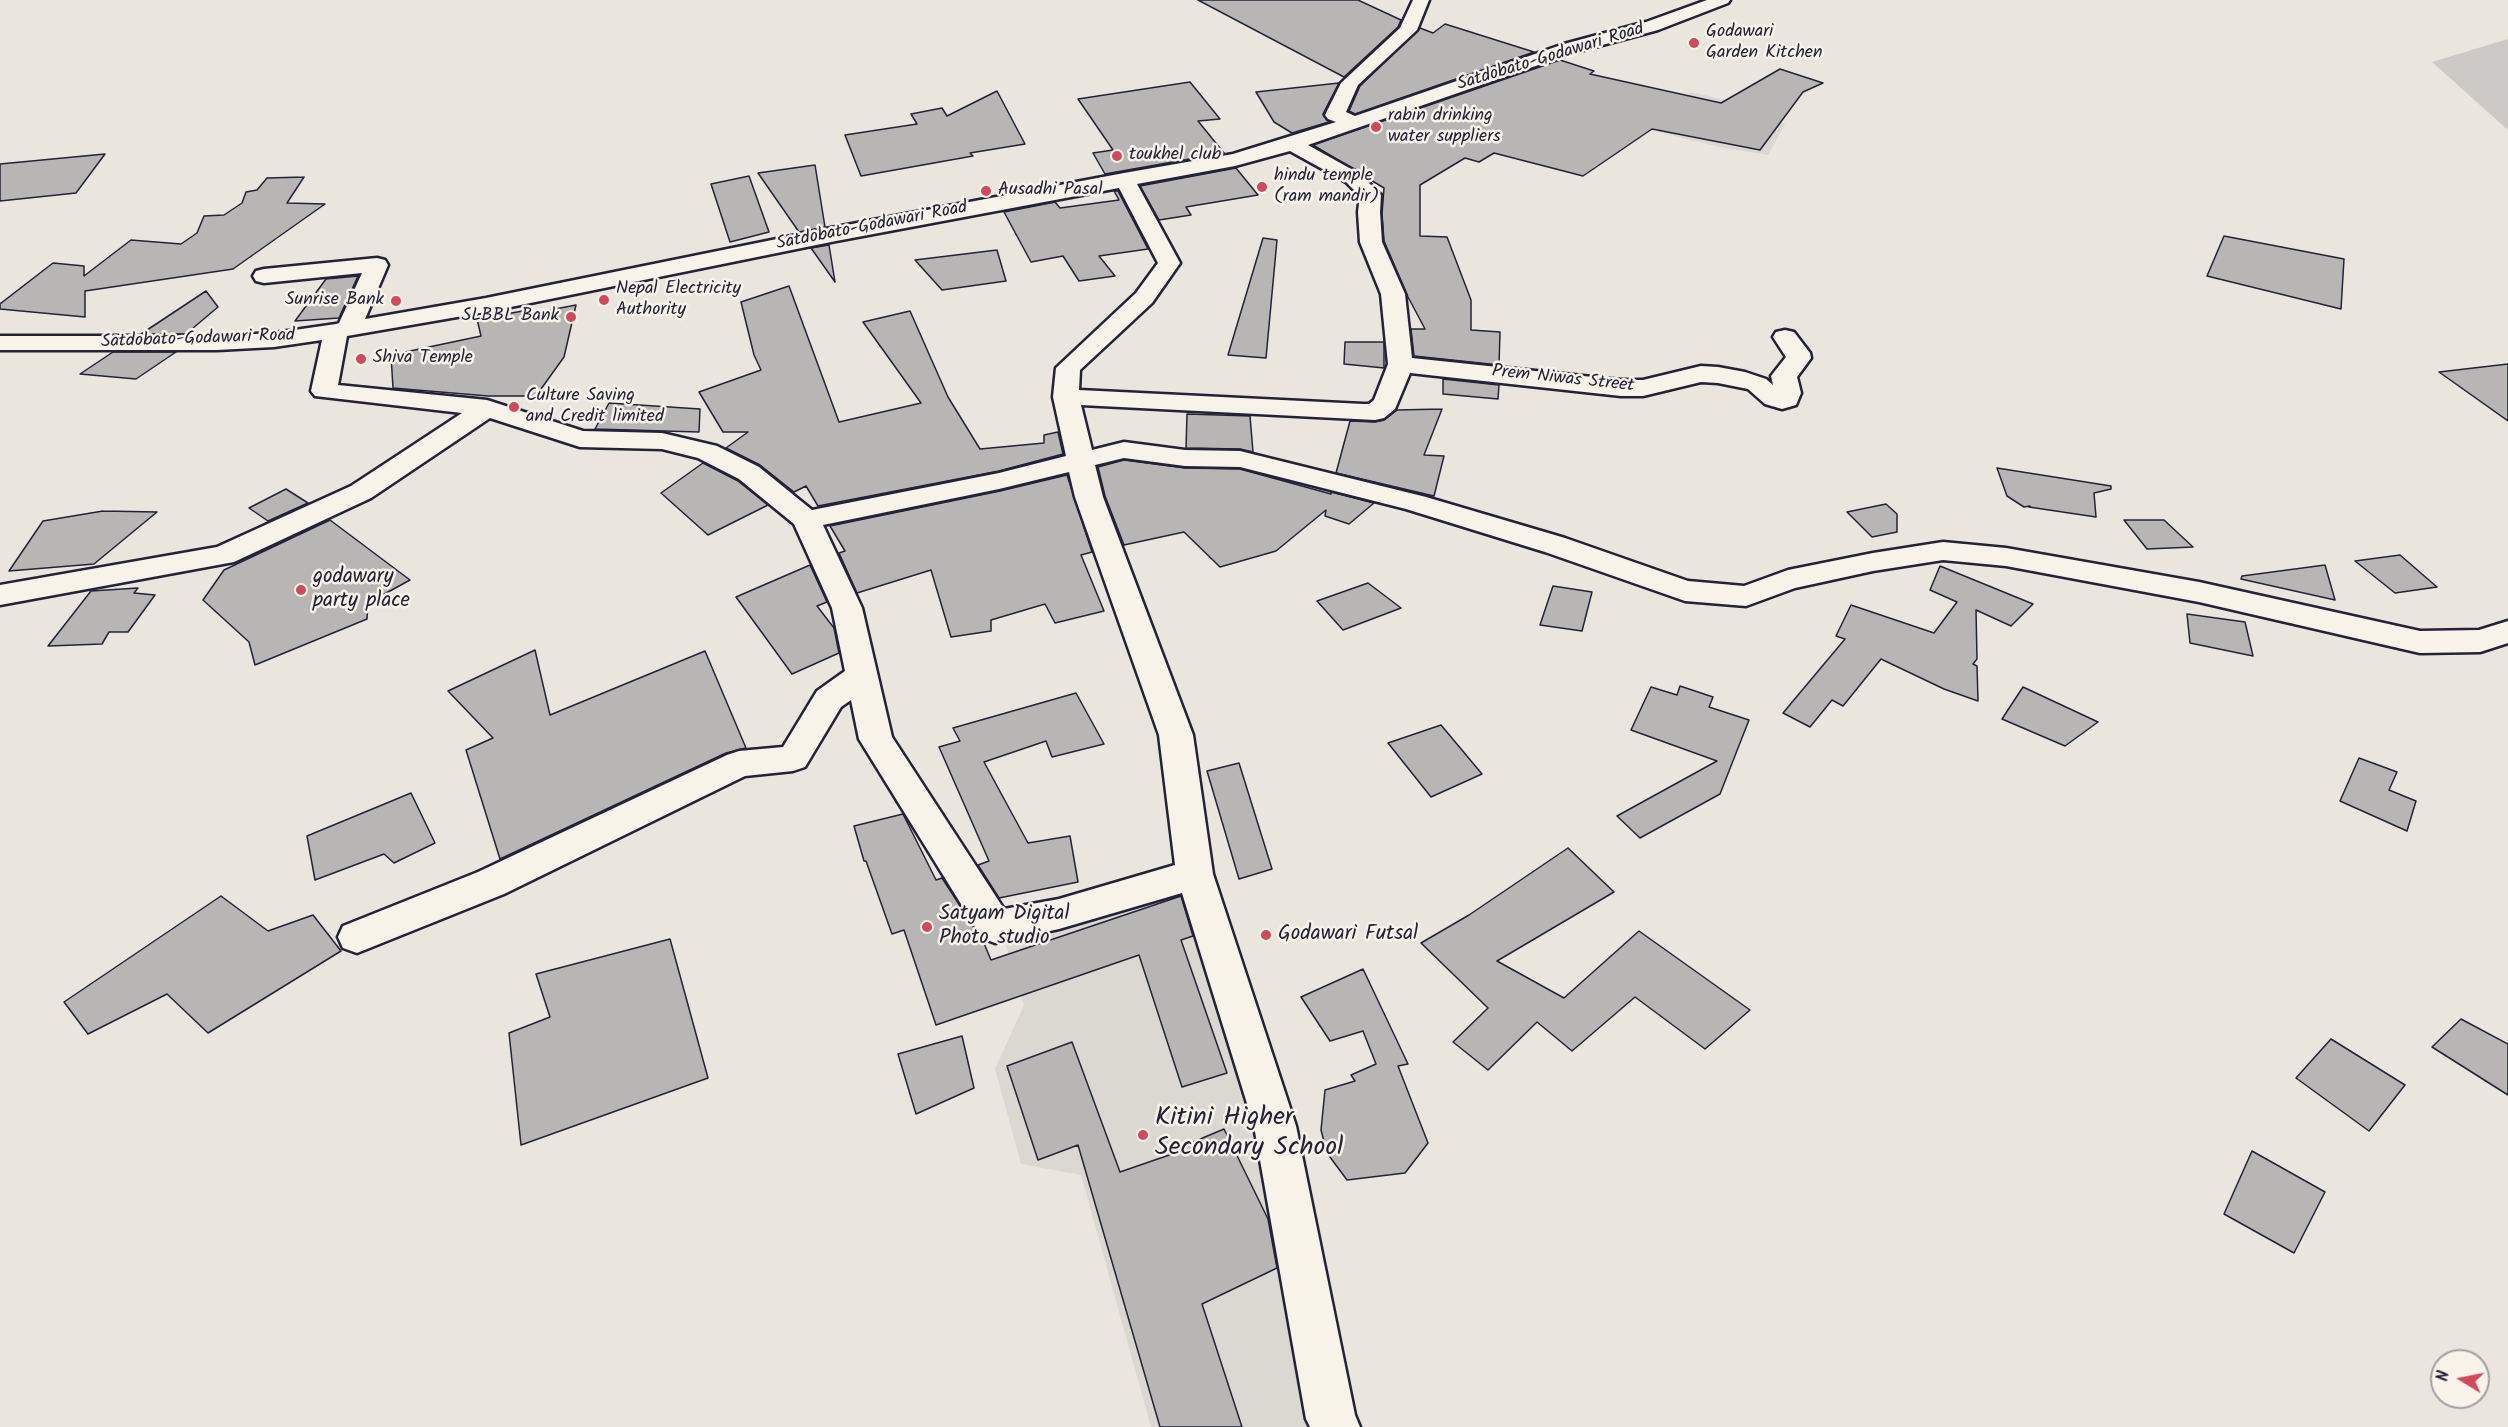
<!DOCTYPE html>
<html>
<head>
<meta charset="utf-8">
<style>
  body { margin:0 }
  #map { position:relative; width:2508px; height:1427px; overflow:hidden; background:#eae6de; font-family:Kalam,sans-serif }
  canvas { display:block }
  .north { position:absolute; left:2430px; top:1349px; width:60px; height:60px; box-sizing:border-box; background:#f7f3e8; border:2px solid #a29fa3; border-radius:50%; rotate:280deg; font-size:16px; font-weight:700; line-height:24px; text-align:center; color:#22223b }
  .north::after { content:''; display:block; margin:auto; width:21px; height:27px; background:#d1495b; clip-path:polygon(50% 0,100% 100%,50% 72%,0 100%) }
</style>
</head>
<body>
<div id="map">
<canvas width="2508" height="1427"></canvas>
<div class="north">N</div>
</div>
<script>
const ctx = document.querySelector('canvas').getContext('2d');
ctx.lineJoin = 'round';
function fill(path, color) {
  ctx.fillStyle = color;
  ctx.fill(path, 'evenodd');
}
function toPath(rows) {
  const path = new Path2D();
  for (const r of rows) {
    path.moveTo(r[0], r[1]);
    for (let i = 2; i < r.length; i += 2) path.lineTo(r[i], r[i + 1]);
  }
  return path;
}
function strokePath(path, color, width, dash) {
  ctx.strokeStyle = color;
  ctx.lineWidth = width;
  ctx.lineCap = dash ? 'butt' : 'round';
  ctx.setLineDash(dash || []);
  ctx.stroke(path);
}
function write(font, color, halo, rows, align = 'center') {
  ctx.font = font + ' Kalam,sans-serif';
  ctx.lineWidth = 5;
  ctx.setLineDash([]);
  ctx.textBaseline = 'middle';
  ctx.strokeStyle = halo;
  ctx.fillStyle = color;
  for (const [text, x, y, turn = 0] of rows) {
    ctx.save();
    ctx.translate(x, y);
    ctx.rotate((+turn || 0) * Math.PI / 180);
    ctx.textAlign = isNaN(turn) ? turn : align;
    if (halo) ctx.strokeText(text, 0, 0);
    ctx.fillText(text, 0, 0);
    ctx.restore();
  }
}
const built = toPath([
  [1691,92,1733,102,1785,124,1768,155,1719,147,1658,132,1665,115],
  [1192,889,1269,1107,1315,1427,1151,1427,1081,1175,1021,1164,995,1069,1024,1005,1004,938]
]);
const green = toPath([
  [2508,39,2508,130,2432,62]
]);
const building = toPath([
  [1198,0,1358,0,1401,20,1398,27,1344,77,1198,0],
  [1445,24,1534,52,1355,114,1349,111,1360,86,1420,28,1433,33,1445,24],
  [1560,60,1594,71,1590,74,1721,103,1780,69,1823,83,1803,92,1760,150,1652,129,1583,176,1494,153,1479,162,1465,158,1420,185,1420,236,1447,237,1471,300,1471,330,1500,332,1499,365,1414,356,1411,329,1425,329,1408,297,1384,241,1382,214,1384,188,1313,145,1560,60],
  [1190,82,1220,119,1198,121,1224,153,1105,174,1093,153,1113,150,1078,99,1190,82],
  [1339,83,1323,114,1329,122,1292,133,1274,122,1256,92,1339,83],
  [997,91,1025,144,970,153,973,156,861,176,845,135,917,124,911,114,942,108,947,116,997,91],
  [105,154,76,193,0,201,0,164,105,154],
  [815,165,825,227,799,232,758,173,815,165],
  [1236,168,1258,195,1186,207,1191,215,1159,220,1140,186,1236,168],
  [749,176,769,232,730,242,711,184,749,176],
  [304,177,287,203,325,204,233,269,85,291,85,317,0,309,0,304,53,263,84,266,84,276,131,240,181,244,197,233,204,216,224,215,242,203,246,192,257,190,267,178,304,177],
  [1114,191,1118,191,1148,249,1099,256,1115,276,1079,281,1063,256,1031,262,1004,212,1055,202,1060,208,1119,200,1114,191],
  [2224,236,2344,259,2341,309,2207,276,2224,236],
  [1263,238,1277,240,1266,358,1228,355,1263,238],
  [829,245,835,282,811,248,829,245],
  [997,250,1006,281,942,290,915,260,997,250],
  [358,276,339,318,295,321,326,279,358,276],
  [789,286,839,422,921,403,863,322,910,311,948,397,980,449,1044,443,1044,435,1058,432,1063,454,999,471,818,506,806,486,794,492,760,465,726,448,748,432,723,432,699,392,761,370,754,355,741,302,789,286],
  [206,291,218,307,186,334,141,334,206,291],
  [576,305,564,357,536,396,488,396,393,388,391,355,481,336,477,319,523,311,524,315,576,305],
  [1345,342,1384,342,1384,368,1344,364,1345,342],
  [113,352,176,352,136,379,80,374,113,352],
  [2508,364,2508,421,2439,372,2508,364],
  [1443,379,1499,385,1498,399,1443,394,1443,379],
  [609,403,700,409,699,432,595,429,609,403],
  [1442,409,1424,455,1444,456,1434,496,1336,473,1350,421,1375,422,1384,420,1397,410,1442,409],
  [1187,414,1250,416,1253,452,1240,449,1186,448,1187,414],
  [1124,460,1185,468,1240,469,1331,494,1331,492,1374,503,1349,524,1325,516,1326,510,1276,551,1220,567,1184,532,1124,545,1105,496,1098,467,1124,460],
  [703,463,738,481,768,505,708,535,661,493,703,463],
  [1997,468,2111,486,2111,489,2094,493,2096,517,2029,507,2030,506,2024,507,2007,496,1997,468],
  [1067,475,1092,552,1081,555,1104,611,1055,623,1045,604,991,620,991,631,951,637,931,570,857,593,839,553,845,551,830,526,1000,491,1067,475],
  [286,489,308,503,268,521,249,508,286,489],
  [1886,504,1897,514,1897,532,1872,537,1847,512,1886,504],
  [103,511,157,512,94,564,9,571,43,521,103,511],
  [330,520,410,580,368,603,367,619,255,665,249,642,203,600,224,570,330,520],
  [2124,520,2164,520,2193,547,2147,549,2124,520],
  [2400,555,2437,587,2395,593,2355,561,2400,555],
  [810,565,827,602,817,606,834,628,839,653,792,674,736,597,810,565],
  [2325,565,2335,600,2241,579,2242,576,2325,565],
  [1940,566,2033,604,2011,626,1976,610,1977,659,1973,664,1977,666,1978,701,1944,689,1881,659,1843,706,1832,700,1810,727,1783,713,1845,639,1836,636,1851,605,1934,633,1957,602,1930,590,1940,566],
  [1368,583,1401,608,1343,630,1317,601,1368,583],
  [1553,586,1592,592,1582,631,1540,625,1553,586],
  [138,588,134,593,155,595,128,632,109,632,102,644,48,646,91,591,138,588],
  [2187,614,2245,622,2253,656,2190,643,2187,614],
  [535,650,550,715,705,651,746,748,726,753,500,859,466,750,493,738,448,691,535,650],
  [1680,686,1713,697,1709,707,1749,720,1720,794,1640,838,1617,816,1717,761,1631,730,1651,687,1677,695,1680,686],
  [2023,687,2098,722,2065,746,2002,719,2023,687],
  [1076,693,1104,744,1052,757,1046,741,984,762,1028,843,1070,836,1078,882,999,898,978,865,989,861,939,747,960,741,953,728,1076,693],
  [1441,725,1482,774,1431,797,1388,743,1441,725],
  [2359,758,2397,772,2389,790,2416,801,2407,831,2340,801,2359,758],
  [1239,763,1272,869,1239,879,1207,771,1239,763],
  [411,793,435,843,394,863,384,854,315,880,307,836,411,793],
  [903,814,936,880,942,878,983,941,991,960,1181,896,1193,936,1181,940,1227,1073,1182,1087,1139,955,936,1025,904,930,892,934,866,861,864,861,854,826,903,814],
  [1568,848,1614,892,1497,961,1564,998,1639,931,1750,1010,1705,1049,1635,997,1572,1051,1537,1022,1488,1070,1453,1042,1488,1008,1421,943,1469,915,1568,848],
  [221,896,268,931,313,915,341,951,208,1033,167,994,88,1034,64,1002,221,896],
  [670,939,708,1078,521,1145,509,1033,550,1017,536,974,670,939],
  [1363,969,1408,1064,1398,1066,1428,1143,1405,1173,1347,1180,1327,1153,1321,1130,1325,1090,1355,1081,1351,1075,1376,1064,1363,1031,1330,1041,1301,997,1363,969],
  [2461,1019,2508,1044,2508,1095,2432,1047,2461,1019],
  [962,1036,974,1088,916,1114,898,1054,962,1036],
  [2331,1039,2405,1085,2369,1131,2296,1078,2331,1039],
  [1072,1042,1120,1172,1175,1153,1174,1150,1224,1129,1268,1219,1277,1268,1202,1304,1242,1427,1160,1427,1078,1145,1038,1160,1007,1066,1072,1042],
  [2252,1151,2325,1192,2294,1253,2224,1214,2252,1151]
]);
const minor = toPath([
  [1413,0,1429,0,1417,30,1358,85,1346,112,1355,116,1564,44,1646,22,1707,0,1730,0,1728,3,1658,30,1576,52,1308,145,1360,174,1381,195,1380,212,1382,242,1405,294,1412,358,1621,380,1643,380,1701,366,1718,367,1745,372,1766,379,1773,385,1771,376,1786,357,1773,337,1776,332,1785,330,1794,332,1810,353,1811,358,1797,377,1801,393,1796,405,1782,409,1765,404,1748,389,1718,383,1701,382,1643,396,1621,396,1410,373,1395,409,1384,418,1375,420,1081,405,1092,450,1124,442,1185,450,1240,451,1426,497,1565,538,1688,581,1744,586,1788,570,1873,553,1943,542,2006,548,2199,582,2420,631,2479,630,2508,621,2508,643,2480,652,2420,653,2199,602,2006,566,1943,560,1873,571,1795,588,1746,606,1685,601,1545,552,1406,509,1240,467,1185,466,1124,458,1095,465,1103,497,1193,735,1213,874,1296,1126,1355,1415,1360,1427,1310,1427,1306,1419,1254,1126,1182,893,1059,929,995,943,982,938,859,739,851,700,841,707,805,767,793,771,745,776,504,894,357,953,343,948,338,937,343,926,478,872,727,755,739,751,783,747,817,691,845,671,832,608,794,524,739,479,698,458,662,449,580,447,490,418,371,498,234,562,0,605,0,585,217,547,351,486,462,413,315,396,311,391,322,340,274,347,217,350,0,350,0,336,217,336,274,333,336,324,339,323,362,273,264,283,256,281,253,276,256,271,264,269,377,258,385,260,388,265,365,319,486,298,836,227,1124,173,1233,154,1336,122,1328,119,1325,115,1341,83,1400,28,1413,0],
  [1290,151,1346,182,1360,196,1358,212,1360,242,1381,294,1388,364,1374,400,1369,404,1363,404,1079,390,1080,370,1152,303,1180,263,1137,184,1235,166,1290,151],
  [1119,188,1158,263,1136,293,1056,368,1053,397,1066,456,999,473,812,510,759,467,717,446,662,433,583,431,487,400,338,385,347,336,486,312,836,241,1119,188],
  [1069,472,1075,497,1159,735,1175,865,1059,899,1004,909,892,737,862,608,823,525,999,489,1069,472]
]);
const markers = [
  [1694,43,6,"#d1495b"],
  [1376,127,6,"#d1495b"],
  [1117,156,6,"#d1495b"],
  [1262,187,6,"#d1495b"],
  [986,191,6,"#d1495b"],
  [604,300,6,"#d1495b"],
  [396,301,6,"#d1495b"],
  [571,317,6,"#d1495b"],
  [361,359,6,"#d1495b"],
  [514,407,6,"#d1495b"],
  [301,590,6,"#d1495b"],
  [927,927,6,"#d1495b"],
  [1266,935,6,"#d1495b"],
  [1143,1135,6,"#d1495b"]
];
const farPoinames = [
  ["Godawari",1706,33],
  ["Garden Kitchen",1706,54],
  ["rabin drinking",1388,117],
  ["water suppliers",1388,138],
  ["toukhel club",1129,156],
  ["hindu temple",1274,177],
  ["(ram mandir)",1274,198],
  ["Ausadhi Pasal",998,191],
  ["Nepal Electricity",616,290],
  ["Authority",616,311],
  ["Sunrise Bank",384,301,"right"],
  ["SLBBL Bank",559,317,"right"],
  ["Shiva Temple",373,359],
  ["Culture Saving",526,397],
  ["and Credit limited",526,418]
];
const farStreetnames = [
  ["Satdobato-Godawari Road",1551,58,-17],
  ["Satdobato-Godawari Road",872,227,-11],
  ["Satdobato-Godawari Road",198,340,-2],
  ["Prem Niwas Street",1563,380,6]
];
const poiNames = [
  ["godawary",313,578],
  ["party place",313,602],
  ["Satyam Digital",939,915],
  ["Photo studio",939,939],
  ["Godawari Futsal",1278,935]
];
const nearPoinames = [
  ["Kitini Higher",1155,1120],
  ["Secondary School",1155,1150]
];
fill(built, '#dbd8d2');
fill(green, '#cdc9c6');
fill(building, '#b8b6b5');
strokePath(building, '#22223b', 1.5);
strokePath(minor, '#22223b', 5);
fill(minor, '#f7f3e8');
for (const [x, y, r, color] of markers) {
  const dot = new Path2D();
  dot.arc(x, y, r, 0, 2 * Math.PI);
  ctx.fillStyle = color;
  ctx.fill(dot);
  strokePath(dot, '#f7f3e8', 2);
}
write('18px', '#22223b', '#f7f3e8', farPoinames, 'left');
write('18px', '#22223b', '#f7f3e8', farStreetnames);
write('21px', '#22223b', '#f7f3e8', poiNames, 'left');
write('26px', '#22223b', '#f7f3e8', nearPoinames, 'left');
</script>
</body>
</html>
